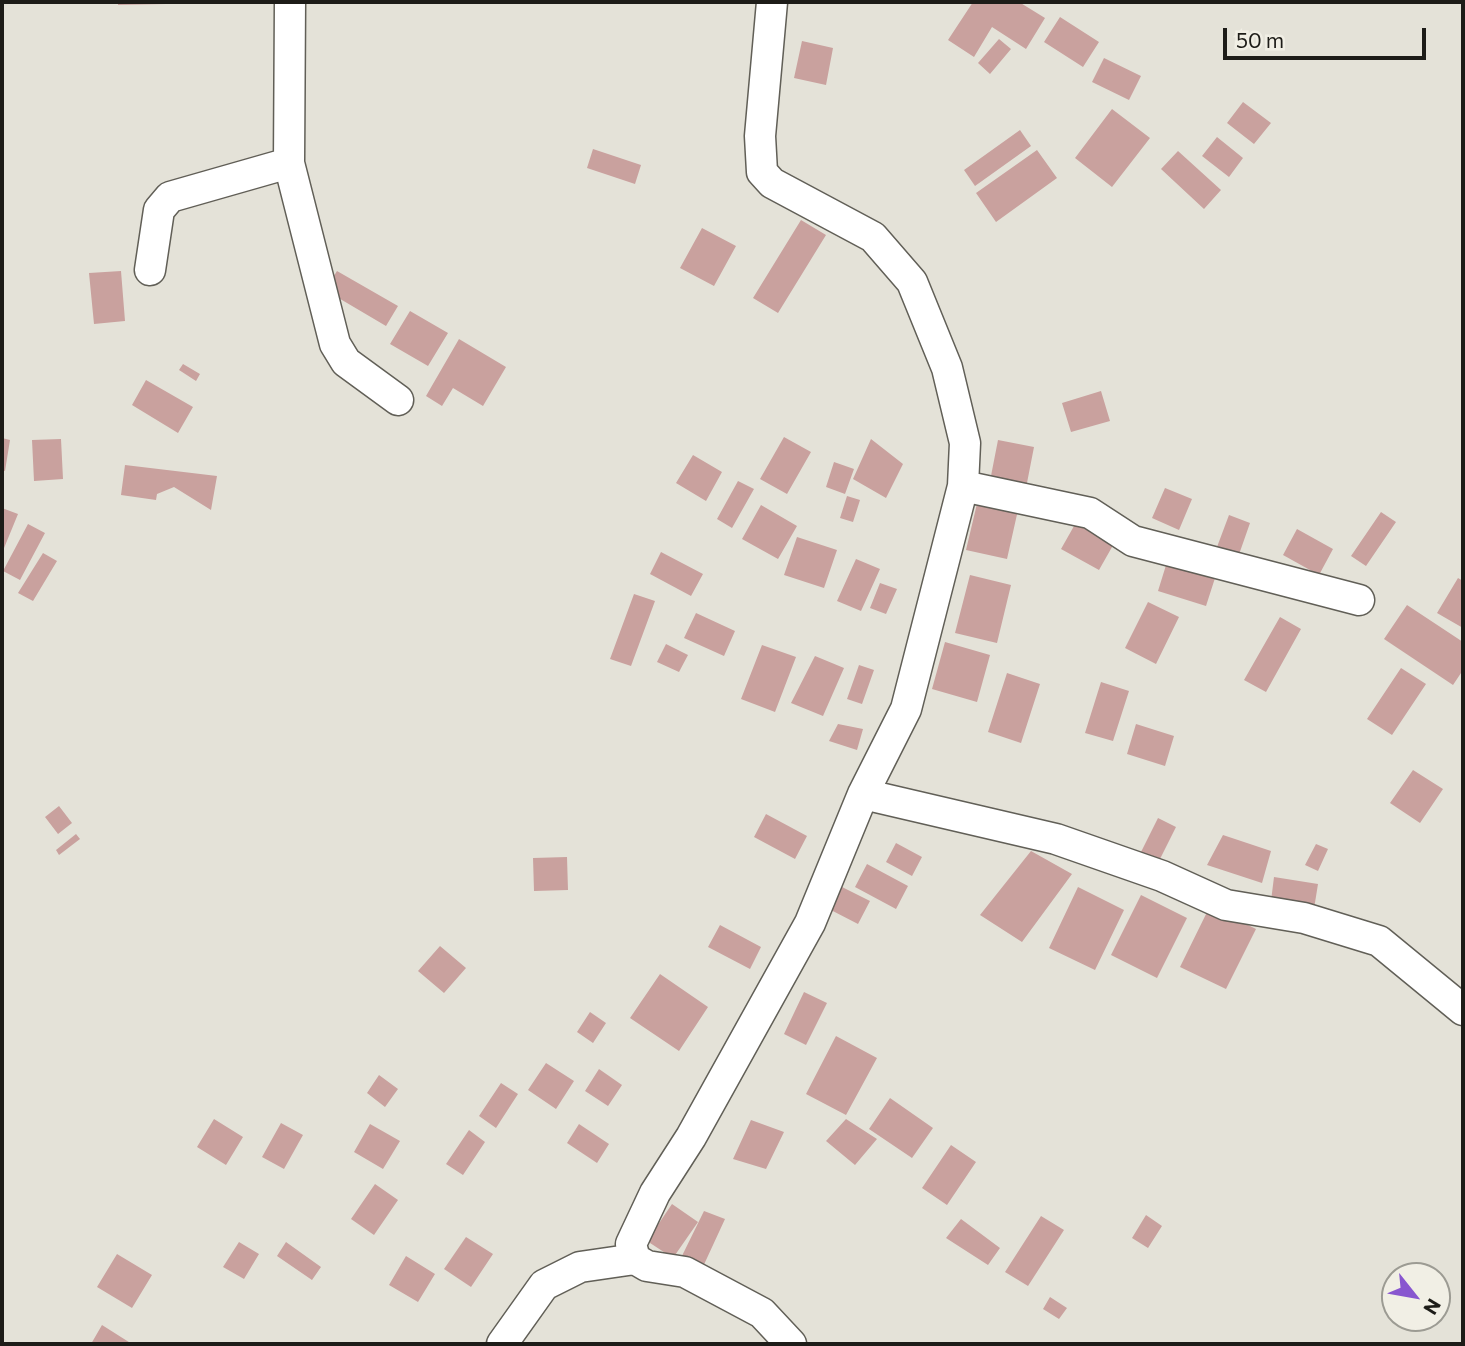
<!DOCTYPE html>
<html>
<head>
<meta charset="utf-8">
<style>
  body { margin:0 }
  #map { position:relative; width:1465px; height:1346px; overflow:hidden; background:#e4e2d8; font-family:Commissioner,sans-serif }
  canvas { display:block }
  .frame { position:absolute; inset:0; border:4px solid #1d1c18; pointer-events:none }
  .north { position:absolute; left:1381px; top:1262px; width:70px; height:70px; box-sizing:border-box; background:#f1efe5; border:2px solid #9c9b93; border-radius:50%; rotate:121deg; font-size:19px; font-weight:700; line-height:28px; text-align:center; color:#1d1c18 }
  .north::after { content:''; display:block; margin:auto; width:24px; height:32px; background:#8856cf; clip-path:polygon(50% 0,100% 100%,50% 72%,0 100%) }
  .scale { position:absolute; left:1223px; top:28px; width:203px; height:32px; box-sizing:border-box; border:4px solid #1d1c18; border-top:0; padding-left:9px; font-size:21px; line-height:24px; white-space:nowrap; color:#1d1c18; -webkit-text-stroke:5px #f1efe5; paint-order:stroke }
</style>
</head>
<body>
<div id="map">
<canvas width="1465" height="1346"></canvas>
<div class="frame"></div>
<div class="north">N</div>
<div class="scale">50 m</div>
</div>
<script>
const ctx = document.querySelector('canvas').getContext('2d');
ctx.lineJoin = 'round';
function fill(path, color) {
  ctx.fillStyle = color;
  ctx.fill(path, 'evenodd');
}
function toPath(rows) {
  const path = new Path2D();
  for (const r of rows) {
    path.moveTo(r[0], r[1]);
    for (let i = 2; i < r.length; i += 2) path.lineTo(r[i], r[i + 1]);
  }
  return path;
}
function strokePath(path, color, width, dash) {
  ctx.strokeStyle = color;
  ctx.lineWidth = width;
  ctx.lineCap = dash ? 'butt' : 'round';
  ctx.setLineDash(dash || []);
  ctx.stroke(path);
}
const building = toPath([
  [118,2,166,2,166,4,118,5],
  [973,2,1019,2,1045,18,1026,49,992,27,974,57,948,40],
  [1060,17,1099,42,1083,67,1044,42],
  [999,39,1011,49,990,74,978,63],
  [802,41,833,48,826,85,794,78],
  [1104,58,1141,76,1129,100,1092,82],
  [1243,102,1271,123,1254,144,1227,123],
  [1112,109,1150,138,1112,187,1075,158],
  [1020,130,1031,146,975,186,964,170],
  [1217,137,1243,158,1229,177,1202,156],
  [593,149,641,165,635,184,587,168],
  [1037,150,1057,178,996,222,976,193],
  [1178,151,1221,190,1204,209,1161,169],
  [801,220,826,235,778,313,753,298],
  [702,228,736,246,714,286,680,268],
  [121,271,125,321,94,324,89,273],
  [337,271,398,306,386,326,325,290],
  [410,311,448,333,428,366,390,344],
  [459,339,506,367,483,406,453,388,442,406,426,396],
  [183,364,200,374,196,381,179,370],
  [146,380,193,407,178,433,132,405],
  [1101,391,1110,421,1071,432,1062,403],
  [784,437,811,452,787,494,760,479],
  [2,438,10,440,5,471,2,470],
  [61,439,63,479,34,481,32,440],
  [871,439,903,464,886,498,853,479],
  [998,440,1034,447,1026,488,990,481],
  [693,455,722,472,706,501,676,483],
  [834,462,854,469,845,494,826,487],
  [125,465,217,476,211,510,174,487,157,494,156,500,121,495],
  [738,481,754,489,732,528,717,519],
  [1165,488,1192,499,1179,530,1152,518],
  [980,491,1020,501,1007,559,966,550],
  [847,496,860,500,853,522,840,518],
  [761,505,797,526,778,559,742,539],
  [2,508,18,514,2,553],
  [1381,512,1396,522,1366,566,1351,556],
  [1229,515,1250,523,1236,563,1214,555],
  [1078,519,1116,540,1099,570,1061,549],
  [28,524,45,533,20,580,3,571],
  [1297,529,1333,549,1319,575,1283,555],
  [797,537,837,550,824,588,784,575],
  [661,552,703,574,691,596,650,574],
  [43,553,57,561,33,601,18,593],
  [856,559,880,569,861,611,837,601],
  [1167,562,1215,578,1206,606,1158,591],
  [970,575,1011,585,997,643,955,633],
  [1458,578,1463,581,1463,628,1437,613],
  [880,583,897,589,886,614,870,608],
  [634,594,655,601,631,666,610,659],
  [1148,602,1179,617,1156,664,1125,648],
  [1407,605,1463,642,1463,670,1453,685,1384,639],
  [696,613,735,631,724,656,684,638],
  [1280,617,1301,629,1266,692,1244,680],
  [945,642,990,655,977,702,932,689],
  [666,644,688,655,679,672,657,662],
  [762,645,796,657,775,712,741,699],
  [815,656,844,668,823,716,791,703],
  [859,665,874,670,862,704,847,699],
  [1401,668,1426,684,1392,735,1367,719],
  [1007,673,1040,684,1021,743,988,732],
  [1101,682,1129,691,1113,741,1085,733],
  [838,724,863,729,857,750,829,741],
  [1136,724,1174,736,1165,766,1127,754],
  [1413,770,1443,789,1420,823,1390,803],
  [59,806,72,823,58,834,45,817],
  [766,814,807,836,795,859,754,837],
  [1158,818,1176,827,1154,871,1136,862],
  [76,834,80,839,59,855,56,850],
  [1223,835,1271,851,1262,883,1207,865],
  [896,843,922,857,912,876,886,862],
  [1316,844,1328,849,1318,871,1305,865],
  [1031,851,1072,874,1022,942,980,915],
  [567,857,568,890,534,891,533,858],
  [867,864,908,886,896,909,855,887],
  [1274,877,1318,884,1313,915,1270,909],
  [838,885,870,901,858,924,827,908],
  [1078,887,1124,910,1095,970,1049,948],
  [1141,895,1187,918,1157,978,1111,955],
  [1210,906,1256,929,1226,989,1180,967],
  [720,925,761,947,750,969,708,947],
  [440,946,466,968,444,993,418,971],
  [660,974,708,1007,679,1051,630,1018],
  [804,992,827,1003,806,1045,784,1034],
  [590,1012,606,1023,593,1043,577,1032],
  [836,1036,877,1058,846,1115,806,1094],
  [546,1063,574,1081,556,1109,528,1090],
  [599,1069,622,1085,608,1106,585,1091],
  [379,1075,398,1089,385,1107,367,1093],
  [501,1083,518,1094,496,1128,479,1116],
  [890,1098,933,1128,912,1158,869,1129],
  [214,1119,243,1137,226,1165,197,1147],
  [846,1119,877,1139,855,1165,826,1141],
  [751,1120,784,1132,766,1169,733,1159],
  [281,1123,303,1135,284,1169,262,1157],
  [370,1124,400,1141,383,1169,354,1152],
  [579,1124,609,1144,597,1163,567,1143],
  [469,1130,485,1142,463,1175,446,1164],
  [951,1145,976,1162,947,1205,922,1188],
  [375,1184,398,1200,374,1235,351,1219],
  [672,1204,698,1222,673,1258,647,1241],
  [704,1211,725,1219,701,1271,678,1264],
  [1146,1215,1162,1226,1148,1248,1132,1238],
  [1041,1216,1064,1230,1028,1286,1005,1272],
  [961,1219,1000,1248,988,1265,946,1238],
  [466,1237,493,1254,471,1287,444,1269],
  [239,1242,259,1254,244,1279,223,1267],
  [286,1242,321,1267,312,1280,277,1256],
  [117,1254,152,1275,132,1308,97,1287],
  [406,1256,435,1274,418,1302,389,1285],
  [1050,1297,1067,1308,1059,1319,1043,1309],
  [102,1325,132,1344,91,1344]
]);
const street = toPath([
  [772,2,760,136,762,172,772,183,873,237,912,282,947,368,965,443,963,486,906,709,863,794,810,923,691,1137,655,1193,631,1244,635,1259,647,1266,685,1272,762,1313,791,1344],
  [289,163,335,344,346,362,398,400],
  [150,270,159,210,170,197,289,163,290,2],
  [963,486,1090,513,1133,541,1359,600],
  [863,794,1056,839,1162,876,1226,905,1304,918,1379,941,1463,1010],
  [502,1344,544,1285,580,1267,635,1259]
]);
fill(building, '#c9a19e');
strokePath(street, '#615f57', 33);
strokePath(street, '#fff', 30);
</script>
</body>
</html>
